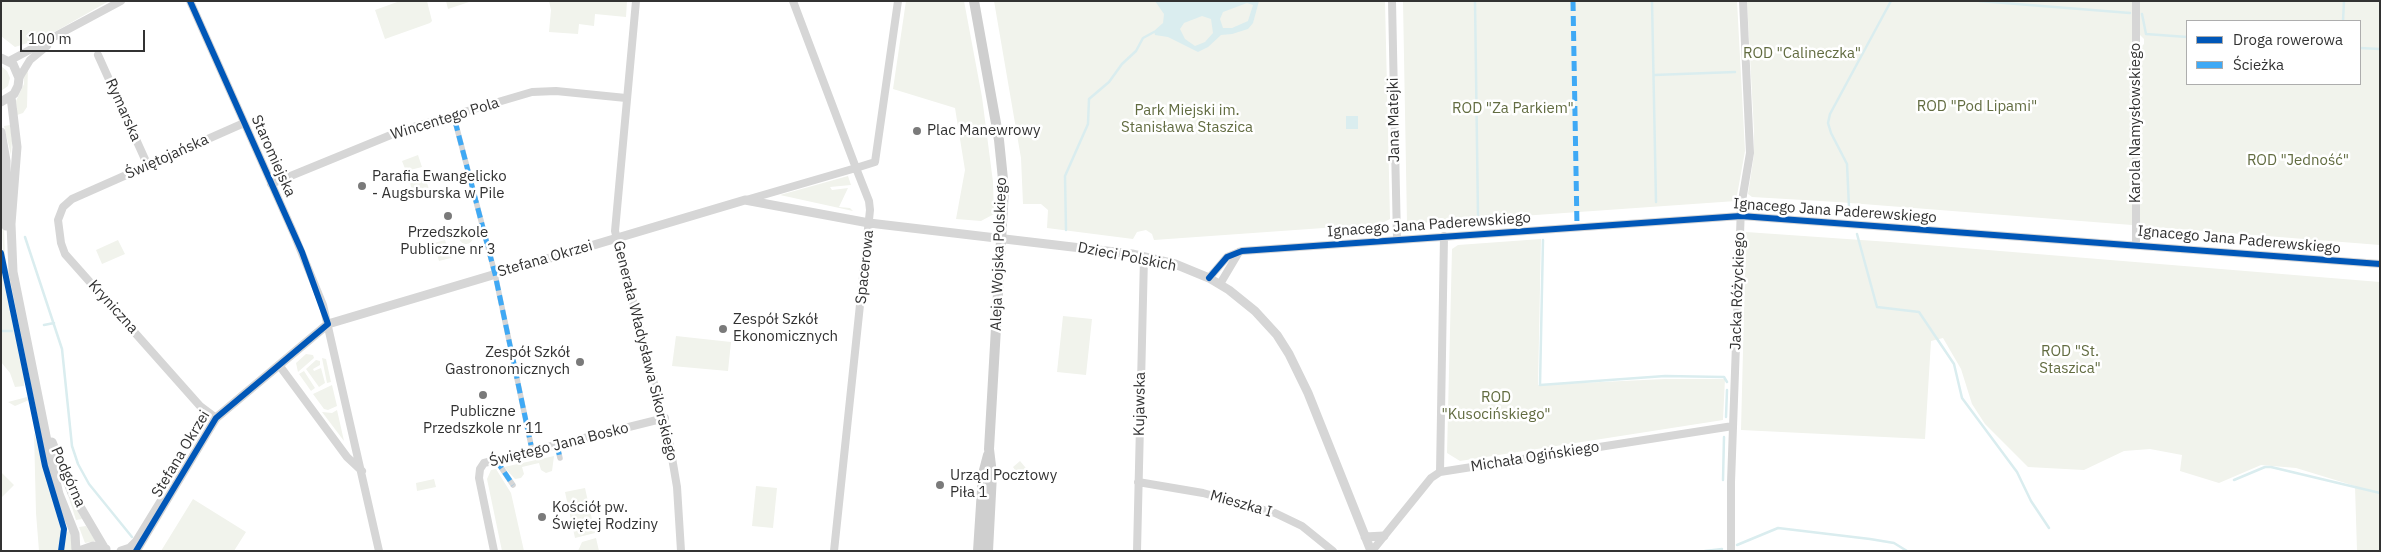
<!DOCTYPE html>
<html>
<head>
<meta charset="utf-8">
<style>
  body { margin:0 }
  #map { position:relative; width:2381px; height:552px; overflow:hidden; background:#fff; font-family:"IBM Plex Sans",sans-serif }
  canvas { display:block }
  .frame { position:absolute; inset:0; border:2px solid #323232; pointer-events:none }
  .legend { position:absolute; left:2186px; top:20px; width:175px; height:65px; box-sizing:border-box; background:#fff; border:1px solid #adadad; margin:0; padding:6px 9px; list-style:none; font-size:15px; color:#323232 }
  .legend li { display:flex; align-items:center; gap:10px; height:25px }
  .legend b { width:25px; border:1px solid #adadad }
  .scale { position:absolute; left:20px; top:30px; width:125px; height:22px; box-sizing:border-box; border:2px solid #323232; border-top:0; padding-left:6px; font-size:15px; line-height:18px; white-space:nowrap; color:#323232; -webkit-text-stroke:4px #fff; paint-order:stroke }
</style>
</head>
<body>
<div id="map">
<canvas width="2381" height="552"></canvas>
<div class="frame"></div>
<ul class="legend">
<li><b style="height:6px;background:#0057b8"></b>Droga rowerowa</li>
<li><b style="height:6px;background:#3fa9f5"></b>Ścieżka</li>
</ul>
<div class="scale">100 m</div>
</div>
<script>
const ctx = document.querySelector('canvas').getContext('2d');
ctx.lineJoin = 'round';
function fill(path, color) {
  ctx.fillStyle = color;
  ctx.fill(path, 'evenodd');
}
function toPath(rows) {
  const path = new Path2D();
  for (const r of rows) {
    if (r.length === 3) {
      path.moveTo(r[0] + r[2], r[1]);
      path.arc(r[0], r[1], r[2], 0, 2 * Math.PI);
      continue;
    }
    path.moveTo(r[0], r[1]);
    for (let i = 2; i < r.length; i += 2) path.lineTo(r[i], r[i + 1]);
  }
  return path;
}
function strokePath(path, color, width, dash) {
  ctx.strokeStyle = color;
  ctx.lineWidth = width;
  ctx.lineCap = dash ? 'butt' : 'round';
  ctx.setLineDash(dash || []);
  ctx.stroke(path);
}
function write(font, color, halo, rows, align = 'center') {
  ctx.font = font + ' "IBM Plex Sans",sans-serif';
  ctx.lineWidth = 5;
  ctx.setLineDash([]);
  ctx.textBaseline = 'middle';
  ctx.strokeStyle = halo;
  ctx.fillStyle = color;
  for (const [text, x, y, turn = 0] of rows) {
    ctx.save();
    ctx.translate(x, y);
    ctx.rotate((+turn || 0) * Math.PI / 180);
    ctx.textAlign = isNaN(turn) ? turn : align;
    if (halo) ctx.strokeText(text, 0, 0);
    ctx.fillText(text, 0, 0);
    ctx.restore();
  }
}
const green = toPath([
  [1,1,109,1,58,30,34,41,15,47,1,36],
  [400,1,427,1,432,21,430,23,385,39,375,10],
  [446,1,472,1,448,9],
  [549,1,627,1,626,17,595,14,594,26,579,24,578,34,549,32,551,10],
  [906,1,964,1,982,97,993,182,994,214,981,221,956,219,965,170,955,108,893,89],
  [994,1,1385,1,1390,219,1380,224,1154,240,1152,234,1146,230,1137,232,1133,239,1047,228,1048,210,1041,204,1023,204,1021,158],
  [1403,1,1737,1,1745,151,1736,201,1407,224],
  [1747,1,2132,1,2132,225,1837,202,1752,197,1748,194,1754,155,1754,131],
  [2140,1,2380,1,2380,245,2140,226,2140,48,2144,44,2144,39,2140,35],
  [2187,21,2360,21,2360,84,2187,84],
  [28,65,27,107,23,113,17,115,16,101,24,84,24,75],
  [1,66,7,71,10,78,8,86,1,91],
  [10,125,12,141,11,155,4,126],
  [1,146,5,255,33,391,32,398,3,254],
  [418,155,422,167,406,171,402,161],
  [848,176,851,185,830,187,832,190,848,188,839,207,850,208,853,211,780,195],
  [425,177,429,189,413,193,410,183],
  [466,237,7],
  [1746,232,1890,242,2380,282,2380,551,2357,551,2355,486,2296,468,2261,465,2219,483,2180,471,2182,455,2150,449,2124,451,2084,470,2028,467,1985,424,1972,404,1961,369,1943,338,1931,341,1925,439,1741,430],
  [1541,239,1538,385,1665,379,1725,379,1723,420,1460,461,1447,453,1452,249,1458,245],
  [118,240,125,254,102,264,96,250],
  [445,240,451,258,439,261,434,243],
  [1,268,24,377,24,386,15,387,10,373,1,362],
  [1063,316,1092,319,1086,375,1057,372],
  [676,336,731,342,728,371,672,366],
  [306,354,313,355,314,358,298,372,296,363],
  [322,358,326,359,331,382,327,383],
  [316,360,320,361,320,365,313,369,314,371,321,368,325,383,319,387,306,369],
  [304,371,315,388,311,391,299,374],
  [332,385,337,406,328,410,324,409,313,394],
  [27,397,29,400,15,406,8,402],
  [337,410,344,441,322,412,332,413],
  [35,411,39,416,68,523,62,521,52,488],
  [34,432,62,534,59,551,39,551,36,513],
  [554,456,552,471,546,473,541,470,539,463,522,467,524,474,521,478,515,479,504,467],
  [1020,461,1031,474,1023,482,1013,467],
  [496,469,511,493,524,551,502,551,487,479,491,470],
  [1,472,14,485,1,498],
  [434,479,436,487,417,491,416,483],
  [756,486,777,488,773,528,752,526],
  [585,488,595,533,575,538,565,492],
  [67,492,68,494,82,519,76,520],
  [193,499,246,532,234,551,161,551],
  [86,526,95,540,95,541,85,543,79,527],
  [70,530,73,546,71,551,62,551,65,534],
  [596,538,599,551,578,551,582,542]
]);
const water = toPath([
  [1155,1,1259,1,1253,23,1248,29,1232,34,1221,35,1208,47,1198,52,1168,37,1155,35,1154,31,1163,23,1164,14],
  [1247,3,1253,5,1248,21,1232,28,1223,28,1220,19,1223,12],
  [1202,16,1211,19,1213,33,1205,42,1195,46,1185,39,1180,29,1184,23],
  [1358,116,1358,129,1346,129,1346,116]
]);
const stream = toPath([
  [1475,1,1478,216],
  [1652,1,1656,202],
  [1979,1,2130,13],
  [2142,14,2146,34,2187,37],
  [2343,21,2344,1],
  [2360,48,2380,49],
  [1654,75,1735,72],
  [1849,207,1847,164,1831,133,1828,123,1830,114,1891,1],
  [1066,230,1065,176,1088,124,1089,99,1109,82,1122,64,1136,51,1143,38,1154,32],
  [1857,234,1877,307,1919,312,1954,364,1962,398,2017,472,2031,501,2049,528],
  [25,237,62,349,72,446,78,464,89,484,132,537],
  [1543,240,1540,385,1665,376,1724,377,1727,382],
  [44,325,54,323],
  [1,331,12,331],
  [1726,417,1727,390],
  [1723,480,1724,437],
  [2234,480,2265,467,2271,467,2380,493],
  [1737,545,1778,528,1870,539,1894,543,1907,551],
  [1705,551,1722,549]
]);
const pedestrian = toPath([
  [455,121,495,274,531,445],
  [557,445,560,458],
  [496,460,513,485]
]);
const minor = toPath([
  [190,1,294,234,323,305,379,551],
  [636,1,615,231,670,446,677,487,681,551],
  [1392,1,1397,240],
  [2136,1,2136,245],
  [98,55,148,166],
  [9,61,121,1],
  [19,78,30,60,47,46],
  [271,184,403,130,532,92,556,91,626,98],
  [746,200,856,168,793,1],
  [1209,278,1227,257,1242,251,1741,216,2380,264],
  [1220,284,1239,252],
  [279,365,347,457,362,471],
  [216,418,200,406,65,254,61,243,58,220,63,207,72,199,244,123],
  [1440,472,1444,236],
  [1138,482,1203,493,1275,513,1302,526,1333,551],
  [494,551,479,478,480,469,484,463,665,418],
  [834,551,870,210,869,201,856,168,875,162,898,1],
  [1137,551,1144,257],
  [1372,551,1431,478,1440,472,1733,426],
  [1731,551,1731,482,1741,207,1750,153,1743,1]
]);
const tertiary = toPath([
  [1,58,13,64,19,78,18,86,14,94,1,102],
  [11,97,17,147,11,224,13,272,51,461,59,494,75,534,76,551],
  [1,132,6,161,6,226],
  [52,442,72,493,105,549],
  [1365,537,1384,536],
  [79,551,93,546,106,549],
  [121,551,130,548,136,542,163,498],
  [136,551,216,418,328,324,745,200,869,223,1132,254,1175,264,1209,278,1229,290,1255,311,1277,335,1289,354,1308,393,1371,551]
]);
const secondary = toPath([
  [974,1,999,140,1004,189,989,449,992,474,988,551],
  [978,551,983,474,988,455]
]);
const quiet = toPath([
  [1573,1,1577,227],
  [455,121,495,274,531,445],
  [557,445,560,458],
  [496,460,513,485]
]);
const cycleway = toPath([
  [1,253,45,466,64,529,61,551],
  [1209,278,1227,257,1242,251,1741,216,2380,264],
  [136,551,216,418,328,324,302,252,190,1]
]);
const markers = [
  [917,131,5,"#7a7a7a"],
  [362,186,5,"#7a7a7a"],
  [448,216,5,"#7a7a7a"],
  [723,329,5,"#7a7a7a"],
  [580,362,5,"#7a7a7a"],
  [483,395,5,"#7a7a7a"],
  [940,485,5,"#7a7a7a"],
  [542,517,5,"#7a7a7a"]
];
const parkNames = [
  ["ROD \"Calineczka\"",1802,54],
  ["ROD \"Pod Lipami\"",1977,107],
  ["ROD \"Za Parkiem\"",1513,109],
  ["Park Miejski im.",1187,111],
  ["Stanisława Staszica",1187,128],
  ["ROD \"Jedność\"",2298,161],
  ["ROD \"St.",2070,352],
  ["Staszica\"",2070,369],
  ["ROD",1496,398],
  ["\"Kusocińskiego\"",1496,415]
];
const streetNames = [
  ["Rymarska",123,110,66],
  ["Wincentego Pola",445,119,-17],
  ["Jana Matejki",1394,120,-91],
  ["Karola Namysłowskiego",2136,123,-90],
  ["Staromiejska",273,156,66],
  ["Świętojańska",167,157,-24],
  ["Ignacego Jana Paderewskiego",1835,211,4],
  ["Ignacego Jana Paderewskiego",1429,225,-4],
  ["Ignacego Jana Paderewskiego",2239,240,5],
  ["Aleja Wojska Polskiego",999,254,-88],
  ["Dzieci Polskich",1127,257,11],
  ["Stefana Okrzei",545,259,-16],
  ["Spacerowa",865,267,-84],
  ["Jacka Różyckiego",1738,291,-88],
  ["Kryniczna",113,307,48],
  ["Generała Władysława Sikorskiego",645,351,76],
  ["Kujawska",1140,404,-89],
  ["Świętego Jana Bosko",559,445,-14],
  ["Stefana Okrzei",181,454,-59],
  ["Michała Ogińskiego",1535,457,-9],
  ["Podgórna",68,477,66],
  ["Mieszka I",1241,504,16]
];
const poiNames = [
  ["Plac Manewrowy",927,131],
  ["Parafia Ewangelicko",372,177],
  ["- Augsburska w Pile",372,194],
  ["Przedszkole",448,233,"center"],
  ["Publiczne nr 3",448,250,"center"],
  ["Zespół Szkół",733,320],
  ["Ekonomicznych",733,337],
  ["Zespół Szkół",570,353,"right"],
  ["Gastronomicznych",570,370,"right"],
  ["Publiczne",483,412,"center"],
  ["Przedszkole nr 11",483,429,"center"],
  ["Urząd Pocztowy",950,476],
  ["Piła 1",950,493],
  ["Kościół pw.",552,508],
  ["Świętej Rodziny",552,525]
];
fill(green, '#f1f3ec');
fill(water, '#daedef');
strokePath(stream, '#daedef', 2.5);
strokePath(pedestrian, '#d6d6d6', 5.5);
strokePath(minor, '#d6d6d6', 8);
strokePath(tertiary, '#d6d6d6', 9);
strokePath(secondary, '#cfcfcf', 10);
strokePath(quiet, '#3fa9f5', 5, [10, 5]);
strokePath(cycleway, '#0057b8', 6);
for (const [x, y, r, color] of markers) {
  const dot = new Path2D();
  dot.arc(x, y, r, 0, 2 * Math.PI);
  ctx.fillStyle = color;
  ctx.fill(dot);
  strokePath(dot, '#fff', 2);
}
write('15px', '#626c41', '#fff', parkNames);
write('15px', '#323232', '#fff', streetNames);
write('15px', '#323232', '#fff', poiNames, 'left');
</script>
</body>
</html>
